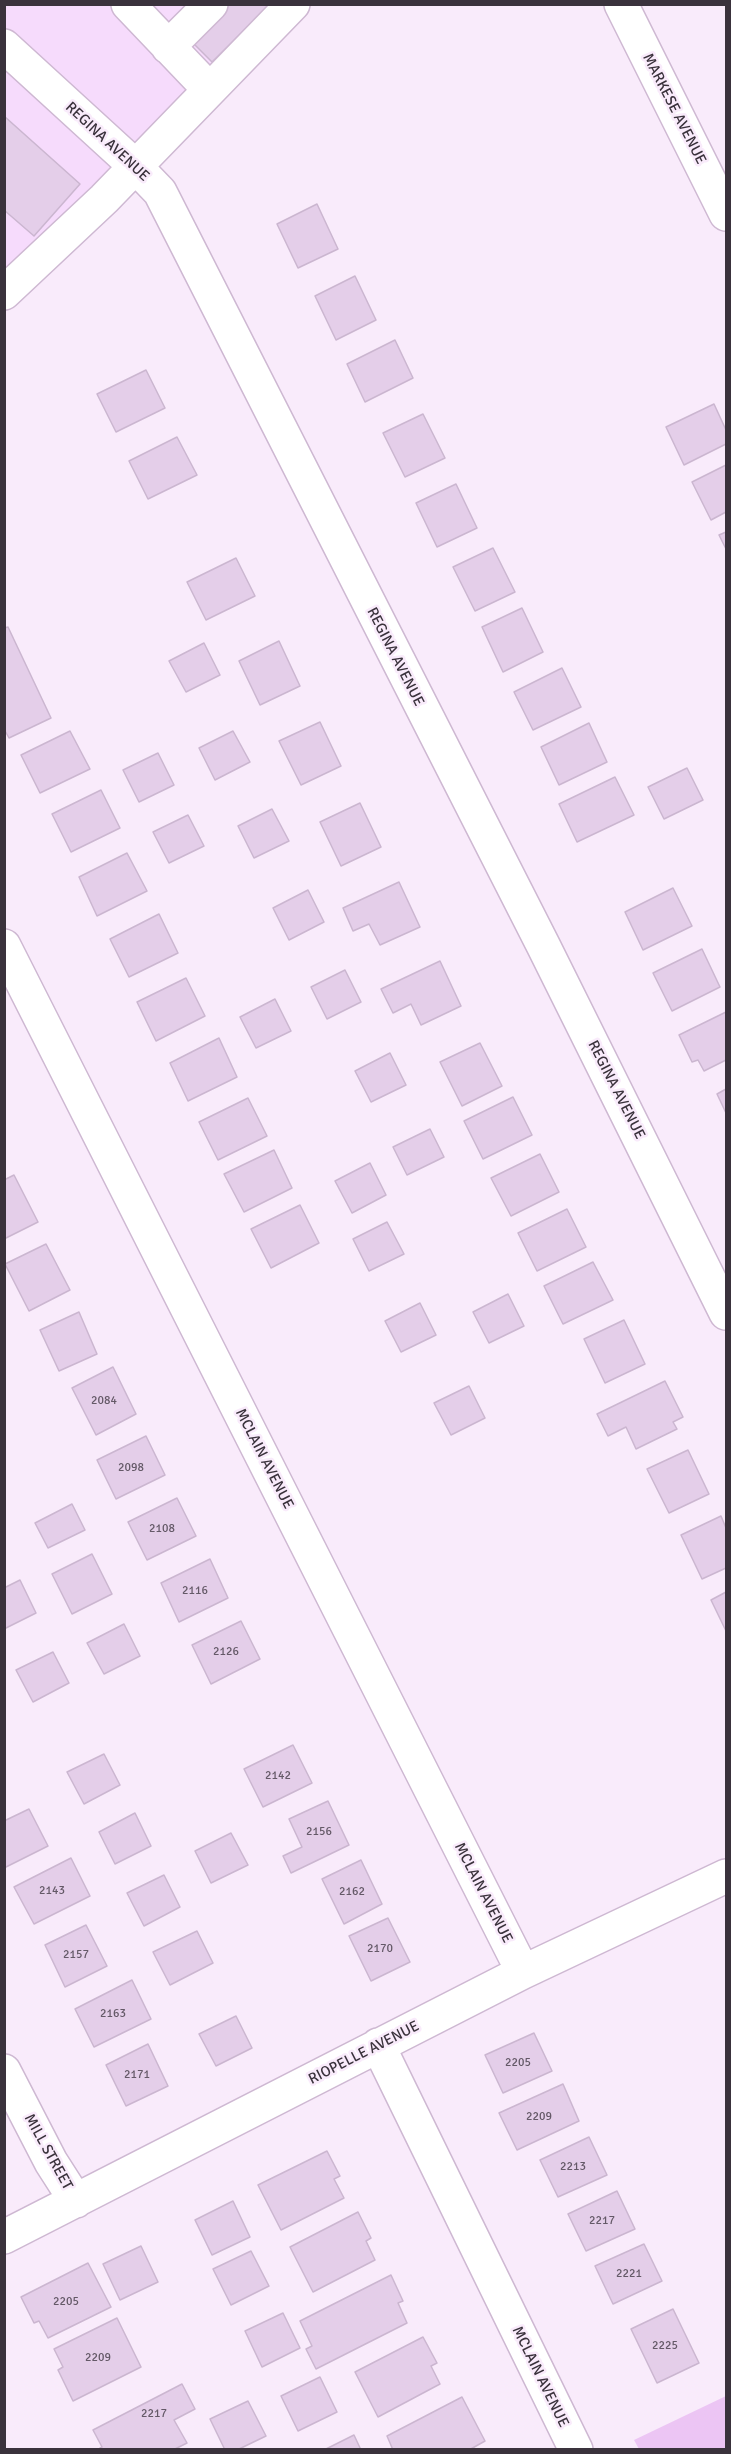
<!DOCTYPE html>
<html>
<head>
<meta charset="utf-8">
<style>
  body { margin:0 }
  #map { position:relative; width:731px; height:2454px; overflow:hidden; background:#f9ebfb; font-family:Signika,sans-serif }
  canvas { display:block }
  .frame { position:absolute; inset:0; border:6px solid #3a323c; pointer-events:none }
</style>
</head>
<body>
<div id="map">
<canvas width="731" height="2454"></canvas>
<div class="frame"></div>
</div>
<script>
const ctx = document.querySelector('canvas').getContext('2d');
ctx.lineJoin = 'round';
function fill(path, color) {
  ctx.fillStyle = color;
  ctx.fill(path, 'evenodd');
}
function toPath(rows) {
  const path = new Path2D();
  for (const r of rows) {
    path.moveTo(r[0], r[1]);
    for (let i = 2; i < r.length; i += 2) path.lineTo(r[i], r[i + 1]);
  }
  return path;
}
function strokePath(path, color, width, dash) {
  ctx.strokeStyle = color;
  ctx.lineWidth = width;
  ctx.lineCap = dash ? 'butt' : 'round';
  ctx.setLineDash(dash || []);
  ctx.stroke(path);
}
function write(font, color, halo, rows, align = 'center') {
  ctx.font = font + ' Signika,sans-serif';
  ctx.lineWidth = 5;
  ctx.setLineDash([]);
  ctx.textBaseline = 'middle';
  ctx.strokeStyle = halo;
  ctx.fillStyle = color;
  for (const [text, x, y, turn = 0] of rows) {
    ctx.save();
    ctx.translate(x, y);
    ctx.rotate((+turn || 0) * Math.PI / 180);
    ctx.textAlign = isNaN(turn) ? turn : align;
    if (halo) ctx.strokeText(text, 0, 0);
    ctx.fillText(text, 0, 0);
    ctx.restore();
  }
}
const built = toPath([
  [5,5,293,5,5,293]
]);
const green = toPath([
  [726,2396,726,2449,639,2449,634,2440]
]);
const building = toPath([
  [220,4,271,4,212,62,187,37,220,4],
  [4,116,80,184,34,236,4,210,4,116],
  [317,204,338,249,298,268,277,224,317,204],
  [355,276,376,320,336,340,315,296,355,276],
  [395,340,413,378,365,402,347,364,395,340],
  [146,370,165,408,116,432,97,394,146,370],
  [714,404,726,430,726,444,684,465,666,427,714,404],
  [423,414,445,458,405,477,383,433,423,414],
  [177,437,197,475,148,499,129,461,177,437],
  [726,465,726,512,711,520,692,482,726,465],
  [456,484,477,528,437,547,416,503,456,484],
  [726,532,726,549,719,535,726,532],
  [493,548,515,592,475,611,453,567,493,548],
  [236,558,255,596,206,620,187,582,236,558],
  [522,608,543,652,503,672,482,627,522,608],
  [8,627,51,718,9,738,4,729,4,628,8,627],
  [279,641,300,686,260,705,239,661,279,641],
  [204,643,220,675,186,692,169,661,204,643],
  [562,668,581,707,533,730,514,692,562,668],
  [320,722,341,766,301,785,279,741,320,722],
  [589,723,607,762,559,785,541,747,589,723],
  [70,731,90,769,40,793,21,755,70,731],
  [233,731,250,762,215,780,199,748,233,731],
  [158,753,174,785,139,802,123,770,158,753],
  [687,768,703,800,664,819,648,787,687,768],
  [615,777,634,815,577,842,559,804,615,777],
  [101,790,120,828,71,852,52,814,101,790],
  [360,803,381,847,341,866,320,822,360,803],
  [272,809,289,841,254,858,238,826,272,809],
  [188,815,204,846,169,863,153,832,188,815],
  [127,853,147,891,97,916,79,877,127,853],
  [399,882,420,927,380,945,369,924,353,931,343,908,399,882],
  [673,888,692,926,643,950,625,912,673,888],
  [308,890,324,922,289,940,273,908,308,890],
  [159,914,178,953,129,977,110,939,159,914],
  [702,949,720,987,672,1011,653,973,702,949],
  [440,961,461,1006,421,1025,411,1004,393,1013,381,989,440,961],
  [345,970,361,1002,327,1019,311,987,345,970],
  [186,978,205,1016,156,1041,137,1002,186,978],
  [275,999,291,1031,256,1048,240,1017,275,999],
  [726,1012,726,1060,704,1071,698,1060,692,1062,679,1035,726,1012],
  [219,1038,237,1077,188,1101,170,1063,219,1038],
  [480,1043,502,1086,462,1106,440,1062,480,1043],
  [390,1053,406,1085,371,1102,355,1071,390,1053],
  [726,1089,726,1113,717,1094,726,1089],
  [513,1097,532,1135,483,1159,464,1121,513,1097],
  [248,1098,267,1136,218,1160,199,1122,248,1098],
  [430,1129,444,1157,407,1175,393,1147,430,1129],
  [274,1150,292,1188,244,1212,224,1174,274,1150],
  [540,1154,559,1192,511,1216,491,1178,540,1154],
  [370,1163,386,1195,352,1213,335,1181,370,1163],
  [14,1175,38,1222,4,1239,4,1180,14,1175],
  [300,1205,319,1243,271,1268,251,1229,300,1205],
  [567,1209,586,1247,537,1271,518,1233,567,1209],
  [387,1222,404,1254,369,1271,353,1239,387,1222],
  [46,1244,70,1290,29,1311,5,1264,46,1244],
  [593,1262,613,1300,563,1324,544,1286,593,1262],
  [508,1294,524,1326,489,1343,473,1312,508,1294],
  [420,1303,436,1335,401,1352,385,1321,420,1303],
  [79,1312,97,1354,59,1371,40,1330,79,1312],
  [624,1320,645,1364,605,1383,584,1339,624,1320],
  [113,1367,136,1414,96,1435,72,1388,113,1367],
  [665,1381,683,1417,673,1422,677,1429,636,1449,626,1427,608,1436,597,1414,665,1381],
  [469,1386,485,1418,451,1435,434,1403,469,1386],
  [146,1436,165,1475,116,1499,97,1460,146,1436],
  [688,1450,709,1494,669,1513,647,1469,688,1450],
  [177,1498,196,1536,147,1560,128,1522,177,1498],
  [72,1504,85,1530,48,1548,35,1523,72,1504],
  [721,1516,726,1528,726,1568,702,1579,681,1535,721,1516],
  [92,1554,112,1594,72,1614,52,1574,92,1554],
  [210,1559,228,1598,179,1622,161,1583,210,1559],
  [20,1580,36,1613,4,1629,4,1588,20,1580],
  [726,1592,726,1631,711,1600,726,1592],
  [241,1621,260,1659,211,1684,192,1645,241,1621],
  [124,1624,140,1656,104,1674,87,1643,124,1624],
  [53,1652,69,1683,33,1702,16,1670,53,1652],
  [293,1745,312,1783,263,1807,244,1769,293,1745],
  [104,1754,120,1785,84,1804,67,1772,104,1754],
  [328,1801,349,1845,291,1873,283,1856,302,1847,289,1819,328,1801],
  [29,1809,48,1846,4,1868,4,1821,29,1809],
  [135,1813,151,1846,115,1864,99,1832,135,1813],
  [231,1833,248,1865,211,1883,195,1851,231,1833],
  [71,1858,90,1896,34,1924,14,1887,71,1858],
  [361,1860,382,1904,344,1924,322,1879,361,1860],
  [164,1875,180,1907,144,1926,127,1893,164,1875],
  [388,1918,410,1962,371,1981,349,1936,388,1918],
  [86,1925,107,1966,65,1987,45,1945,86,1925],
  [197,1931,213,1963,170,1985,153,1952,197,1931],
  [132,1980,151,2019,94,2047,75,2009,132,1980],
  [236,2016,252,2048,216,2066,199,2034,236,2016],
  [534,2033,552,2071,503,2093,485,2055,534,2033],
  [148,2044,168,2086,126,2106,106,2065,148,2044],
  [563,2084,579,2121,517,2150,499,2113,563,2084],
  [589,2137,607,2175,558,2197,540,2160,589,2137],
  [327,2151,340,2176,334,2179,344,2198,281,2230,258,2185,327,2151],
  [617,2191,635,2229,586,2251,568,2214,617,2191],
  [233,2201,250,2237,212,2255,195,2220,233,2201],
  [358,2212,371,2238,366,2241,375,2260,313,2292,290,2247,358,2212],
  [644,2244,662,2281,613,2304,595,2266,644,2244],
  [141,2246,158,2282,120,2300,103,2264,141,2246],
  [251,2251,269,2286,231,2305,213,2269,251,2251],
  [88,2263,111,2307,48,2338,39,2321,34,2323,21,2297,88,2263],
  [391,2275,403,2301,398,2303,407,2323,316,2369,306,2349,312,2346,300,2321,391,2275],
  [673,2309,699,2363,657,2383,631,2329,673,2309],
  [283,2313,300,2348,262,2367,245,2331,283,2313],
  [117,2318,141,2367,73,2401,58,2370,63,2367,54,2349,117,2318],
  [423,2337,437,2363,431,2366,440,2384,378,2417,355,2372,423,2337],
  [320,2377,337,2412,298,2431,281,2396,320,2377],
  [182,2384,195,2409,174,2420,187,2443,173,2450,97,2450,102,2447,93,2430,182,2384],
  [462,2397,485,2441,469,2450,393,2450,387,2436,462,2397],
  [248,2401,266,2436,237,2450,225,2450,210,2419,248,2401],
  [354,2435,361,2450,324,2450,354,2435]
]);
const minor = toPath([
  [128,4,209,89],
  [621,4,726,214],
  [4,46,134,165,160,192,543,945,726,1313],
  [168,47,211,4],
  [4,293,104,199,293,4],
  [4,946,523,1972],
  [378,2045,576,2450],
  [4,2071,51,2162,76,2201],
  [4,2237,523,1972,726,1876]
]);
const numberNames = [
  ["2084",104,1401],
  ["2098",131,1468],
  ["2108",162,1529],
  ["2116",195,1591],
  ["2126",226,1652],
  ["2142",278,1776],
  ["2156",319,1832],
  ["2143",52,1891],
  ["2162",352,1892],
  ["2170",380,1949],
  ["2157",76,1955],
  ["2163",113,2014],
  ["2205",518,2063],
  ["2171",137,2075],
  ["2209",539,2117],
  ["2213",573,2167],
  ["2217",602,2221],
  ["2221",629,2274],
  ["2205",66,2302],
  ["2225",665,2346],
  ["2209",98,2358],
  ["2217",154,2414]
];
const streetNames = [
  ["MARKESE AVENUE",674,109,63],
  ["REGINA AVENUE",107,142,43],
  ["REGINA AVENUE",395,657,63],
  ["REGINA AVENUE",616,1090,63],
  ["MCLAIN AVENUE",264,1459,63],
  ["MCLAIN AVENUE",483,1893,63],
  ["RIOPELLE AVENUE",364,2053,-27],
  ["MILL STREET",48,2152,61],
  ["MCLAIN AVENUE",540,2377,64]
];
fill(built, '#f6dbfc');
fill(green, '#ecc5f4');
fill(building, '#e4cee9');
strokePath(building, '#cbb6d0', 1.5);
strokePath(minor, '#ceb8d2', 36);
strokePath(minor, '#fff', 33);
write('12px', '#645967', null, numberNames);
write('15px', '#3a323c', '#f9ebfb', streetNames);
</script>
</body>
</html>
